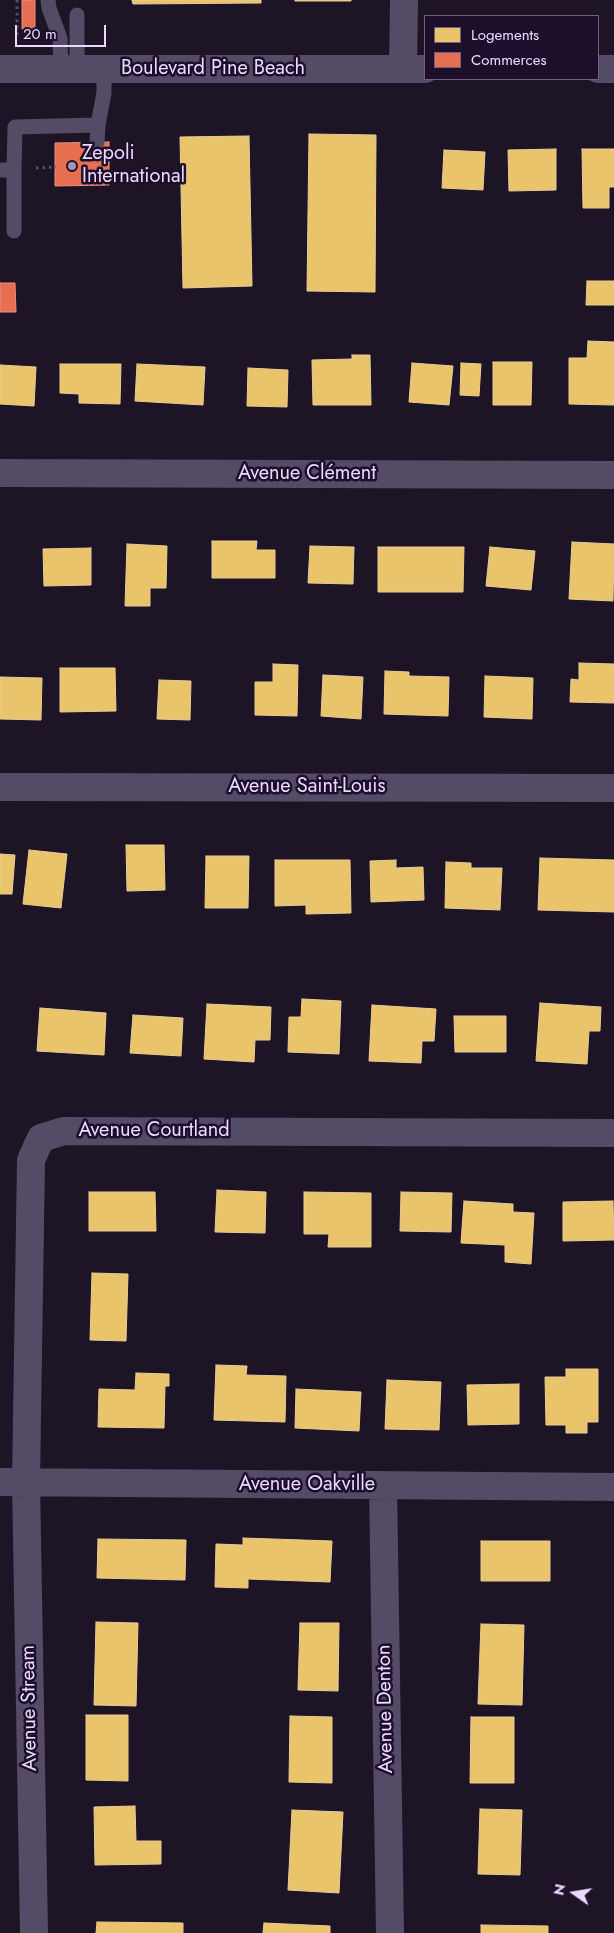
<!DOCTYPE html>
<html>
<head>
<meta charset="utf-8">
<style>
  body { margin:0 }
  #map { position:relative; width:614px; height:1933px; overflow:hidden; background:#1d1525; font-family:Jost,sans-serif }
  canvas { display:block }
  .legend { position:absolute; left:424px; top:15px; width:175px; height:65px; box-sizing:border-box; background:#1d0f2b; border:1px solid #6f6080; margin:0; padding:6px 9px; list-style:none; font-size:15px; color:#eadaff }
  .legend li { display:flex; align-items:center; gap:10px; height:25px }
  .legend b { width:25px; border:1px solid #6f6080 }
  .north { position:absolute; left:549px; top:1868px; width:50px; height:50px; -webkit-text-stroke:4px #1d0f2b; paint-order:stroke; rotate:283deg; font-size:14px; font-weight:700; line-height:20px; text-align:center; color:#eadaff }
  .north::after { content:''; display:block; margin:auto; width:18px; height:22px; background:#eadaff; clip-path:polygon(50% 0,100% 100%,50% 72%,0 100%) }
  .scale { position:absolute; left:15px; top:25px; width:91px; height:22px; box-sizing:border-box; border:2px solid #eadaff; border-top:0; padding-left:6px; font-size:15px; line-height:18px; white-space:nowrap; color:#eadaff; -webkit-text-stroke:4px #1d0f2b; paint-order:stroke }
</style>
</head>
<body>
<div id="map">
<canvas width="614" height="1933"></canvas>
<ul class="legend">
<li><b style="height:14px;background:#e9c46a"></b>Logements</li>
<li><b style="height:14px;background:#e76f51"></b>Commerces</li>
</ul>
<div class="north">N</div>
<div class="scale">20 m</div>
</div>
<script>
const ctx = document.querySelector('canvas').getContext('2d');
ctx.lineJoin = 'round';
function fill(path, color) {
  ctx.fillStyle = color;
  ctx.fill(path, 'evenodd');
}
function toPath(rows) {
  const path = new Path2D();
  for (const r of rows) {
    path.moveTo(r[0], r[1]);
    for (let i = 2; i < r.length; i += 2) path.lineTo(r[i], r[i + 1]);
  }
  return path;
}
function strokePath(path, color, width, dash) {
  ctx.strokeStyle = color;
  ctx.lineWidth = width;
  ctx.lineCap = dash ? 'butt' : 'round';
  ctx.setLineDash(dash || []);
  ctx.stroke(path);
}
function write(font, color, halo, rows, align = 'center') {
  ctx.font = font + ' Jost,sans-serif';
  ctx.lineWidth = 5;
  ctx.setLineDash([]);
  ctx.textBaseline = 'middle';
  ctx.strokeStyle = halo;
  ctx.fillStyle = color;
  for (const [text, x, y, turn = 0] of rows) {
    ctx.save();
    ctx.translate(x, y);
    ctx.rotate((+turn || 0) * Math.PI / 180);
    ctx.textAlign = isNaN(turn) ? turn : align;
    if (halo) ctx.strokeText(text, 0, 0);
    ctx.fillText(text, 0, 0);
    ctx.restore();
  }
}
const homes = toPath([
  [132,0,261,0,261,3,133,4,132,0],
  [295,0,351,0,351,1,295,1,295,0],
  [309,134,376,135,375,292,307,291,309,134],
  [249,136,252,286,183,288,180,137,249,136],
  [556,149,556,190,509,191,508,150,556,149],
  [582,149,614,149,614,187,609,187,609,208,583,208,582,149],
  [444,150,485,152,483,190,442,188,444,150],
  [587,281,614,281,614,305,586,305,587,281],
  [588,341,614,342,614,405,569,404,569,358,587,358,588,341],
  [352,355,370,355,371,405,313,405,312,360,352,359,352,355],
  [493,362,532,362,531,405,493,405,493,362],
  [412,363,453,366,449,405,409,402,412,363],
  [461,363,481,364,479,396,460,395,461,363],
  [60,364,121,364,120,404,79,403,79,394,60,393,60,364],
  [137,364,205,367,203,405,135,401,137,364],
  [0,365,36,367,34,406,0,404,0,365],
  [248,368,288,370,287,407,247,406,248,368],
  [212,541,257,541,256,550,275,550,275,578,212,578,212,541],
  [572,542,614,544,613,601,569,599,572,542],
  [127,544,167,546,166,588,150,588,150,606,125,606,127,544],
  [310,546,354,547,353,584,308,583,310,546],
  [378,547,464,547,463,592,378,592,378,547],
  [490,547,535,551,531,590,486,586,490,547],
  [91,548,91,585,44,586,43,549,91,548],
  [579,663,614,664,614,703,570,702,571,679,579,680,579,663],
  [273,664,298,665,297,716,255,715,255,682,273,682,273,664],
  [60,668,115,668,116,711,60,712,60,668],
  [385,671,409,672,409,676,449,677,448,716,384,714,385,671],
  [323,675,363,677,361,719,321,716,323,675],
  [485,676,533,678,532,719,484,717,485,676],
  [0,677,42,678,41,720,0,719,0,677],
  [159,680,191,681,190,720,157,719,159,680],
  [126,845,164,845,165,890,127,891,126,845],
  [29,850,67,854,61,908,23,904,29,850],
  [0,854,15,855,12,894,0,894,0,854],
  [206,856,249,856,248,908,205,908,206,856],
  [540,858,614,860,614,912,538,910,540,858],
  [275,860,350,860,351,913,306,914,306,905,275,906,275,860],
  [396,860,396,868,423,867,424,900,371,902,370,861,396,860],
  [446,862,471,863,471,868,502,868,500,910,445,908,446,862],
  [302,999,341,1001,339,1054,288,1052,289,1017,301,1017,302,999],
  [540,1003,601,1007,600,1031,589,1031,587,1064,536,1061,540,1003],
  [207,1004,271,1007,270,1040,255,1040,254,1062,204,1059,207,1004],
  [372,1005,436,1009,434,1041,422,1041,421,1063,369,1061,372,1005],
  [40,1008,106,1013,104,1055,37,1051,40,1008],
  [133,1015,183,1018,181,1056,130,1053,133,1015],
  [454,1016,506,1016,506,1052,455,1052,454,1016],
  [217,1190,266,1192,265,1233,215,1232,217,1190],
  [89,1192,155,1192,156,1231,89,1231,89,1192],
  [304,1192,371,1193,371,1247,328,1247,329,1234,304,1234,304,1192],
  [401,1192,452,1193,451,1232,400,1231,401,1192],
  [464,1201,513,1204,513,1212,534,1213,531,1264,505,1262,505,1245,461,1243,464,1201],
  [613,1201,614,1240,563,1241,563,1202,613,1201],
  [92,1273,128,1274,126,1341,90,1340,92,1273],
  [216,1365,247,1366,246,1375,286,1376,285,1422,214,1420,216,1365],
  [566,1369,598,1369,598,1422,587,1422,587,1433,566,1433,566,1425,546,1425,545,1377,566,1377,566,1369],
  [136,1373,169,1374,169,1386,165,1386,164,1428,98,1427,99,1389,135,1390,136,1373],
  [387,1380,441,1382,439,1430,385,1429,387,1380],
  [519,1384,519,1424,468,1425,467,1385,519,1384],
  [296,1389,361,1392,359,1431,295,1428,296,1389],
  [243,1538,332,1541,330,1582,248,1579,248,1588,215,1587,216,1544,243,1545,243,1538],
  [98,1539,186,1540,185,1580,97,1578,98,1539],
  [481,1541,550,1541,550,1581,481,1581,481,1541],
  [96,1622,138,1623,136,1706,94,1705,96,1622],
  [300,1623,339,1623,338,1691,298,1690,300,1623],
  [481,1624,524,1625,522,1705,478,1704,481,1624],
  [86,1715,128,1715,128,1781,86,1780,86,1715],
  [290,1716,332,1717,332,1783,289,1782,290,1716],
  [471,1717,514,1717,514,1783,470,1783,471,1717],
  [135,1806,136,1841,161,1841,161,1864,95,1865,94,1807,135,1806],
  [480,1809,522,1810,520,1875,478,1874,480,1809],
  [292,1810,343,1812,339,1893,288,1890,292,1810],
  [97,1922,183,1923,183,1933,96,1933,97,1922],
  [264,1923,330,1926,330,1933,263,1933,264,1923],
  [481,1925,548,1926,548,1933,481,1933,481,1925]
]);
const shops = toPath([
  [22,0,35,0,35,29,22,29,22,0],
  [109,142,109,185,55,186,55,143,109,142],
  [0,283,15,283,16,312,0,312,0,283]
]);
const path = toPath([
  [17,0,17,39],
  [36,168,56,167]
]);
const lane = toPath([
  [48,0,49,8,60,38,61,69],
  [77,68,77,15],
  [97,142,98,125],
  [0,170,14,170,15,127,98,125,104,93,104,69],
  [14,231,14,170]
]);
const street = toPath([
  [0,69,425,69],
  [403,69,404,0],
  [598,69,614,69],
  [0,473,614,475],
  [0,787,614,788],
  [0,1482,614,1487],
  [383,1485,390,1933],
  [34,1933,26,1482,31,1160,41,1138,64,1131,614,1133]
]);
const markers = [
  [72,166,5,"#a295b3"]
];
const streetNames = [
  ["Boulevard Pine Beach",213,69],
  ["Avenue Clément",307,474],
  ["Avenue Saint-Louis",307,787],
  ["Avenue Courtland",154,1131],
  ["Avenue Oakville",307,1485],
  ["Avenue Stream",30,1708,-91],
  ["Avenue Denton",386,1709,-91]
];
const poiNames = [
  ["Zepoli",82,154],
  ["International",82,177]
];
fill(homes, '#e9c46a');
strokePath(homes, '#e9cb97', 1);
fill(shops, '#e76f51');
strokePath(shops, '#e88f85', 1);
strokePath(path, '#4f556a', 3, [2.5, 4]);
strokePath(lane, '#544b66', 15);
strokePath(street, '#544b66', 28);
for (const [x, y, r, color] of markers) {
  const dot = new Path2D();
  dot.arc(x, y, r, 0, 2 * Math.PI);
  ctx.fillStyle = color;
  ctx.fill(dot);
  strokePath(dot, '#1d0f2b', 2);
}
write('20px', '#eadaff', '#1d0f2b', streetNames);
write('20px', '#eadaff', '#1d0f2b', poiNames, 'left');
</script>
</body>
</html>
